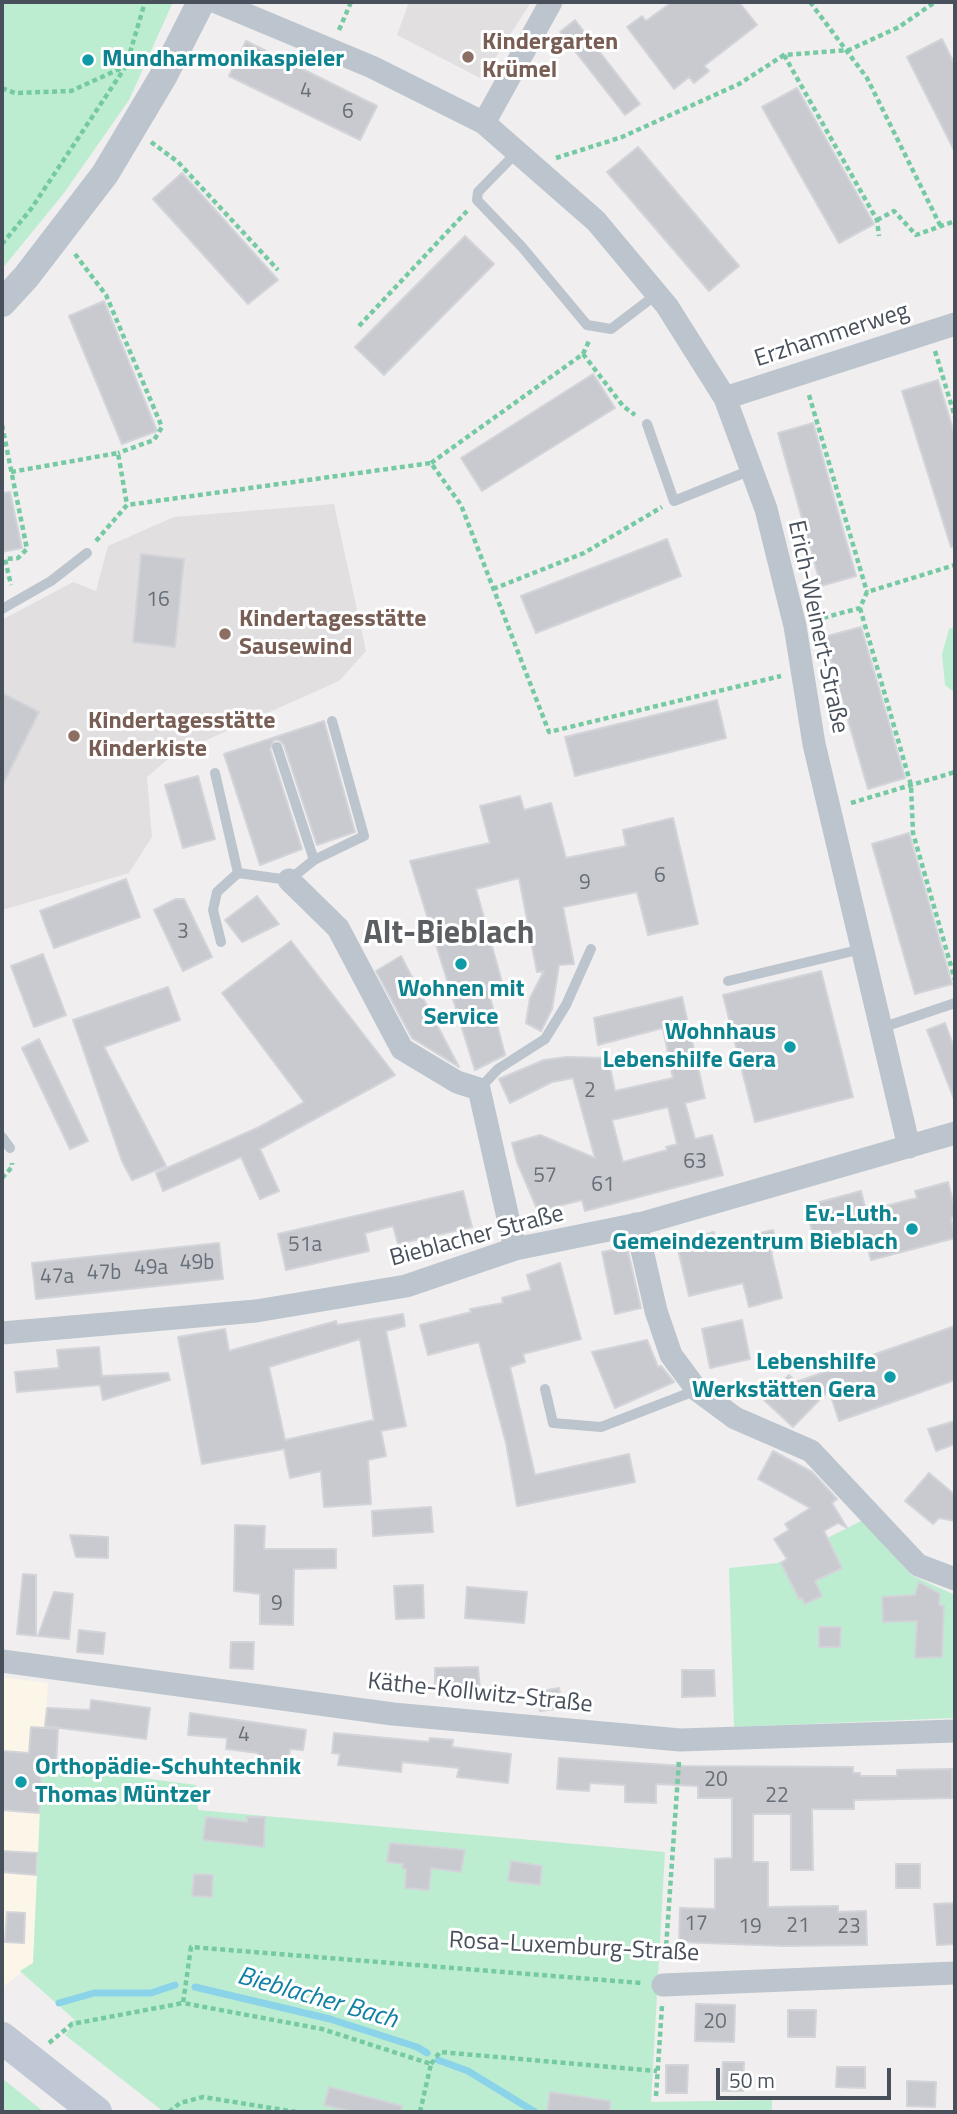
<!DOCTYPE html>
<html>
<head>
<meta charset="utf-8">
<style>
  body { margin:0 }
  #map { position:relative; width:957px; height:2114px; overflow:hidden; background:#f0eeee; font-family:"Titillium Web",sans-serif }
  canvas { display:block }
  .frame { position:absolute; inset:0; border:4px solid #47505b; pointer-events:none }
  .scale { position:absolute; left:716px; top:2068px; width:175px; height:32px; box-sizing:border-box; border:4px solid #47505b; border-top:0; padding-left:9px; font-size:21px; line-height:24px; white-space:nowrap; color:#47505b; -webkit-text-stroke:5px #fff; paint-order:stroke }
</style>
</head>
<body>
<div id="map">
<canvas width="957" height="2114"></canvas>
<div class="frame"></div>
<div class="scale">50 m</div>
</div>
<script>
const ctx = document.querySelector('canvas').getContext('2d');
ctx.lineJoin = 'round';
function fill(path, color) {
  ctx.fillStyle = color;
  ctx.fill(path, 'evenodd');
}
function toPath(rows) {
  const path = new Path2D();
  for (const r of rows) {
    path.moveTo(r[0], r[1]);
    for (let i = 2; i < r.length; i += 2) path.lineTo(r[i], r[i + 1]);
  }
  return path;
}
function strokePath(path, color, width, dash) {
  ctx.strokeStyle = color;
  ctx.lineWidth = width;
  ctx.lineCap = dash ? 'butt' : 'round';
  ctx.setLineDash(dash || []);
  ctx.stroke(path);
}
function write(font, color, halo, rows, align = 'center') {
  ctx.font = font + ' "Titillium Web",sans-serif';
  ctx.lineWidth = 6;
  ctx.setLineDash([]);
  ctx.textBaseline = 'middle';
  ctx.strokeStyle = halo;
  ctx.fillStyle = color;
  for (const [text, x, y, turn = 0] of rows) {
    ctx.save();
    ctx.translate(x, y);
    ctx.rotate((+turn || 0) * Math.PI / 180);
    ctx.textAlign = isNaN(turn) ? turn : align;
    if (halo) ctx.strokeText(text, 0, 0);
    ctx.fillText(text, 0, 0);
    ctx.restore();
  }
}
const commercial = toPath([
  [2,1677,48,1683,33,1963,2,1988]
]);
const education = toPath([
  [409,2,531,2,482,79,397,35],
  [334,504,366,651,339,681,173,755,147,777,152,837,129,873,2,910,2,620,73,582,96,591,108,546,174,517]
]);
const green = toPath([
  [2,2,173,2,129,100,64,193,2,269],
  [955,627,955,693,945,685,942,654,949,629],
  [863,1520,911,1575,955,1595,955,1718,734,1727,729,1568,778,1563],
  [42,1765,196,1785,198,1810,665,1852,651,2102,772,2100,772,2112,164,2112,65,2035,72,2025,69,2022,75,2020,20,1971,33,1963],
  [2,2078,44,2112,2,2112]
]);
const stream = toPath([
  [195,1987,330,2019,417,2047,427,2053],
  [59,2003,94,1993,151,1993,175,1985],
  [438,2060,468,2071,535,2112]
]);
const building = toPath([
  [672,2,739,2,757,25,704,66,709,71,694,83,689,77,674,89,627,27,642,16,646,21,672,2],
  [575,20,640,104,625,115,560,32,575,20],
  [942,39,955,65,955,152,907,57,942,39],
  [246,41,377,106,360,140,229,76,246,41],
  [797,88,874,224,839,243,762,107,797,88],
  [638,147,739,266,709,291,607,172,638,147],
  [182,173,278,280,248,304,153,199,182,173],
  [465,236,494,264,384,375,355,347,465,236],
  [104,301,157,431,122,444,69,316,104,301],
  [593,374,615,408,482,491,461,458,593,374],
  [938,380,955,436,955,546,951,547,902,391,938,380],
  [813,423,856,576,821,586,778,433,813,423],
  [10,492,22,548,2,552,2,493,10,492],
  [667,539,681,576,536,633,521,596,667,539],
  [141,554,184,559,175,647,133,642,141,554],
  [861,627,905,778,868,789,824,637,861,627],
  [2,693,39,712,2,786,2,693],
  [717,700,726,738,575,776,565,737,717,700],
  [324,721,355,832,317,845,284,745,279,740,274,740,270,749,302,849,260,865,224,754,324,721],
  [198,776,215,839,183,848,165,785,198,776],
  [520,796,524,810,551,803,566,858,626,846,623,830,673,818,698,924,648,935,637,892,563,907,574,964,559,965,552,1009,541,1031,526,1023,530,998,544,971,537,972,519,878,476,889,502,982,487,985,505,1055,475,1070,410,861,490,843,480,806,520,796],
  [909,833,952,984,915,994,872,844,909,833],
  [126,879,140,917,54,948,40,911,126,879],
  [257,896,279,924,242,942,225,920,257,896],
  [176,899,184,899,212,957,183,971,154,910,176,899],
  [291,941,395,1075,260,1149,279,1191,260,1199,241,1157,163,1191,156,1173,257,1128,304,1102,222,993,291,941],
  [43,954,66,1015,34,1027,11,966,43,954],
  [401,956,459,1067,412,1038,376,971,401,956],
  [821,971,853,1097,755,1122,723,995,821,971],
  [168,987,180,1020,104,1047,166,1166,132,1180,122,1161,73,1020,168,987],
  [682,997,705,1098,685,1103,695,1139,712,1135,723,1175,585,1211,582,1200,538,1211,517,1162,512,1143,540,1135,595,1158,573,1078,552,1082,510,1103,499,1079,544,1060,567,1057,608,1058,615,1091,673,1078,663,1028,598,1045,594,1018,682,997],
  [668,1107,677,1144,666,1147,667,1150,623,1162,612,1120,668,1107],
  [945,1023,955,1050,954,1099,927,1030,945,1023],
  [39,1039,88,1141,70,1149,22,1048,39,1039],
  [948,1182,955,1209,955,1216,951,1218,955,1238,871,1260,865,1237,844,1242,842,1231,814,1238,805,1206,861,1191,866,1211,917,1198,915,1191,948,1182],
  [463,1191,472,1227,398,1244,393,1226,365,1233,369,1251,286,1270,278,1234,463,1191],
  [773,1230,778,1250,771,1252,782,1298,749,1307,743,1283,689,1296,676,1241,714,1232,718,1249,754,1241,752,1235,773,1230],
  [219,1243,223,1279,36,1299,32,1263,219,1243],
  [627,1247,641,1308,615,1314,602,1252,627,1247],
  [560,1263,581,1339,523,1354,525,1362,510,1367,535,1475,629,1454,635,1482,517,1506,506,1443,479,1342,428,1355,420,1325,471,1312,470,1309,503,1303,502,1298,531,1290,527,1275,560,1263],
  [403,1314,405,1326,386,1331,406,1426,381,1431,386,1456,368,1460,371,1504,324,1507,321,1471,290,1478,284,1449,202,1464,178,1337,225,1329,229,1351,336,1321,337,1325,403,1314],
  [360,1339,374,1420,285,1440,269,1367,360,1339],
  [742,1320,750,1359,710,1368,702,1329,742,1320],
  [955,1326,955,1380,839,1421,829,1390,793,1427,764,1400,789,1375,796,1382,955,1326],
  [647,1340,658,1367,661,1366,674,1382,615,1408,592,1352,647,1340],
  [99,1347,102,1376,168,1373,170,1380,103,1400,100,1385,17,1392,15,1372,59,1368,57,1350,99,1347],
  [955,1421,955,1444,936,1451,928,1429,955,1421],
  [773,1451,812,1472,837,1499,832,1503,847,1528,838,1523,824,1531,842,1568,815,1581,822,1596,805,1604,802,1598,799,1599,781,1563,787,1559,774,1539,789,1530,785,1524,810,1508,758,1479,773,1451],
  [929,1473,955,1495,955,1521,939,1518,933,1524,905,1501,929,1473],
  [431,1507,433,1532,373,1536,372,1511,431,1507],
  [235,1525,265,1526,264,1549,336,1549,336,1568,294,1569,293,1625,260,1624,260,1594,234,1591,235,1525],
  [70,1535,108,1537,108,1558,76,1557,70,1535],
  [23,1574,36,1575,36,1636,17,1634,23,1574],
  [919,1582,940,1594,939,1605,944,1606,942,1657,915,1658,917,1621,883,1622,882,1597,915,1595,919,1582],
  [423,1585,424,1618,396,1619,394,1586,423,1585],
  [467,1587,527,1592,524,1623,465,1618,467,1587],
  [54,1592,73,1594,69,1639,38,1636,54,1592],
  [819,1627,841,1627,840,1647,819,1647,819,1627],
  [79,1630,105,1633,103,1654,77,1652,79,1630],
  [231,1642,254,1642,253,1669,230,1668,231,1642],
  [478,1667,480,1689,435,1689,435,1668,478,1667],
  [682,1670,714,1670,715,1696,682,1697,682,1670],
  [559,1688,562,1708,540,1711,537,1692,559,1688],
  [91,1700,150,1708,146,1739,45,1726,47,1708,90,1710,91,1700],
  [190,1713,306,1730,303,1750,290,1749,289,1756,283,1756,282,1768,257,1764,258,1753,226,1749,227,1738,188,1735,190,1713],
  [31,1727,58,1729,56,1765,42,1764,39,1813,2,1810,2,1751,29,1753,31,1727],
  [334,1733,429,1742,430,1738,453,1740,452,1747,511,1754,508,1783,457,1777,459,1768,402,1762,401,1772,338,1765,340,1754,332,1753,334,1733],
  [559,1758,685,1766,853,1767,853,1773,860,1773,860,1776,897,1776,897,1770,952,1769,952,1798,854,1800,854,1809,812,1809,813,1870,791,1870,791,1814,753,1814,753,1862,768,1862,768,1907,838,1906,838,1912,866,1911,867,1945,785,1946,679,1942,680,1908,715,1909,715,1859,732,1858,732,1798,698,1798,698,1786,656,1784,656,1803,625,1802,625,1785,590,1783,589,1791,557,1789,559,1758],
  [206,1817,247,1822,247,1817,265,1817,264,1847,203,1840,206,1817],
  [390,1843,465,1850,461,1872,431,1868,429,1890,405,1888,406,1869,402,1868,403,1864,387,1862,390,1843],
  [2,1851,37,1853,36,1875,2,1872,2,1851],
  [511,1861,542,1866,540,1885,508,1881,511,1861],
  [896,1864,920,1864,920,1888,896,1888,896,1864],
  [194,1874,213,1875,212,1897,192,1896,194,1874],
  [955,1903,955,1944,937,1945,934,1904,955,1903],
  [7,1912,25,1913,24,1943,5,1942,7,1912],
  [696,2004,735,2005,734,2042,695,2041,696,2004],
  [788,2010,816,2010,815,2037,788,2037,788,2010],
  [723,2062,744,2062,743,2091,722,2091,723,2062],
  [666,2065,688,2065,687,2093,666,2093,666,2065],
  [837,2067,865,2067,865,2088,836,2087,837,2067],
  [907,2081,936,2082,935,2107,907,2106,907,2081],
  [329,2087,402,2106,401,2112,353,2112,324,2105,329,2087],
  [550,2092,610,2101,610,2112,547,2112,550,2092]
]);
const path = toPath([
  [810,2,867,78,941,227],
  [339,30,351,2],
  [784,55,877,220,879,236],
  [2,88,15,93,71,91,126,66,145,2],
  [151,142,178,162,278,270],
  [556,158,622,137,739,84,784,55,849,50,899,27,935,2],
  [877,220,894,211,916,235,955,221],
  [2,244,31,209,126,66],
  [75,254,106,295,162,427,154,440,118,453],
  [359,326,467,211],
  [935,351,955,417],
  [583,354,623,406,635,415],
  [809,395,867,592],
  [2,425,27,549,18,558,5,559,11,585],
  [431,463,583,354,589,341],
  [11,472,118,453,127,505],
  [96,541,127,505,431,463,461,505,549,732,781,676],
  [493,589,584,553,662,507],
  [860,608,911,785,913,833,955,980],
  [815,620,860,608,867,592,955,565],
  [851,803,955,772],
  [2,1178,12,1167,12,1163],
  [665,1962,679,1761],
  [49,2043,72,2024,183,2003],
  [431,2064,440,2052,657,2071],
  [656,2096,662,2006],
  [169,2112,180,2103,203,2097,296,2112],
  [420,2112,431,2064,322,2029,183,2003,191,1947,641,1983]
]);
const service = toPath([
  [517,152,478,192,477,200,522,247,587,325,611,329,657,294],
  [647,424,674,501,751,470],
  [2,609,51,581,87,553],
  [277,747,314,860],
  [215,773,238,873],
  [238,873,289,880,314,860,364,836,332,721],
  [221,942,213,910,217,892,238,873],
  [728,981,862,949],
  [881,1028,955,1003],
  [479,1089,498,1069,545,1039,566,1005,591,949],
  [2,1137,10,1148],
  [545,1389,553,1423,601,1427,697,1390]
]);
const minor = toPath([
  [216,2,372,67,484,123,596,221,667,306,725,398,766,509,795,626,814,744,909,1147],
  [484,123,551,2],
  [725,398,955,324],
  [289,880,338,928,402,1049,457,1082,479,1089,515,1249],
  [636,1224,656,1311,671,1355,697,1390,735,1418,811,1451,918,1565,955,1579],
  [2,1333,256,1311,406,1286,515,1249,643,1223,955,1133],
  [2,1661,393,1714,680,1740,955,1731],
  [663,1985,955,1973]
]);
const tertiary = toPath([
  [2,303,26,277,105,174,164,75,201,2]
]);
const secondary = toPath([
  [2,2038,96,2112]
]);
const markers = [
  [468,57,7,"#8d6e63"],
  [88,60,7,"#0f9aa8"],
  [225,634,7,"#8d6e63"],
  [74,736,7,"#8d6e63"],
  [461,964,7,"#0f9aa8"],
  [790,1047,7,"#0f9aa8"],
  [912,1229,7,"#0f9aa8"],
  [890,1377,7,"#0f9aa8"],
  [21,1782,7,"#0f9aa8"]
];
const numberNames = [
  ["4",306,92],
  ["6",348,113],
  ["16",158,601],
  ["6",660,877],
  ["9",585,884],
  ["3",183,933],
  ["2",590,1092],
  ["63",695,1163],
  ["57",545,1177],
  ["61",603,1186],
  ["51a",305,1246],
  ["49b",197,1264],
  ["49a",151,1269],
  ["47b",104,1274],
  ["47a",57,1278],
  ["9",277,1605],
  ["4",244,1736],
  ["20",716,1781],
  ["22",777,1797],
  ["17",696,1925],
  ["21",798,1927],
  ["19",750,1928],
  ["23",849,1928],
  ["20",715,2023]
];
const educationNames = [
  ["Kindergarten",482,43],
  ["Krümel",482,71],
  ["Kindertagesstätte",239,620],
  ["Sausewind",239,648],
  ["Kindertagesstätte",88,722],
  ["Kinderkiste",88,750]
];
const cultureNames = [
  ["Mundharmonikaspieler",102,60,"left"],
  ["Wohnen mit",461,990,"center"],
  ["Service",461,1018,"center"],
  ["Wohnhaus",776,1033],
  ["Lebenshilfe Gera",776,1061],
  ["Ev.-Luth.",898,1215],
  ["Gemeindezentrum Bieblach",898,1243],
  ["Lebenshilfe",876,1363],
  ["Werkstätten Gera",876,1391],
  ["Orthopädie-Schuhtechnik",35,1768,"left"],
  ["Thomas Müntzer",35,1796,"left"]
];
const streetNames = [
  ["Erzhammerweg",832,336,-18],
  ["Erich-Weinert-Straße",817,627,78],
  ["Bieblacher Straße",477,1237,-15],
  ["Käthe-Kollwitz-Straße",480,1694,6],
  ["Rosa-Luxemburg-Straße",574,1948,3]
];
const waterNames = [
  ["Bieblacher Bach",317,1999,16]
];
const districtNames = [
  ["Alt-Bieblach",449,935]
];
fill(commercial, '#fbf6e7');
fill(education, '#e1dfe0');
fill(green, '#bdedd1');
strokePath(stream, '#8bd3e9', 7);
fill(building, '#c8cad0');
strokePath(building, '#d2d4d9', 2);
strokePath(path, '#76caa3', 4.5, [5, 3.5]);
strokePath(service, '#bcc5cd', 10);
strokePath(minor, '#bcc5cd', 23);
strokePath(tertiary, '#bcc5cd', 28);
strokePath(secondary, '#bfc8d4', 32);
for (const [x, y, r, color] of markers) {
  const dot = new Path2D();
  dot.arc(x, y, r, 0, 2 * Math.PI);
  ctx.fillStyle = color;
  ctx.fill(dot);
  strokePath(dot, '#fff', 2.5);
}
write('21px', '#676e78', null, numberNames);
write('bold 24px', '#785e54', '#fff', educationNames, 'left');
write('bold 24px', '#0d838f', '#fff', cultureNames, 'right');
write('24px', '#47505b', '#fff', streetNames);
write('italic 26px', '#1080a4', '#fff', waterNames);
write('bold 32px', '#5b5e62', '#fff', districtNames);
</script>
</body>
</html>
